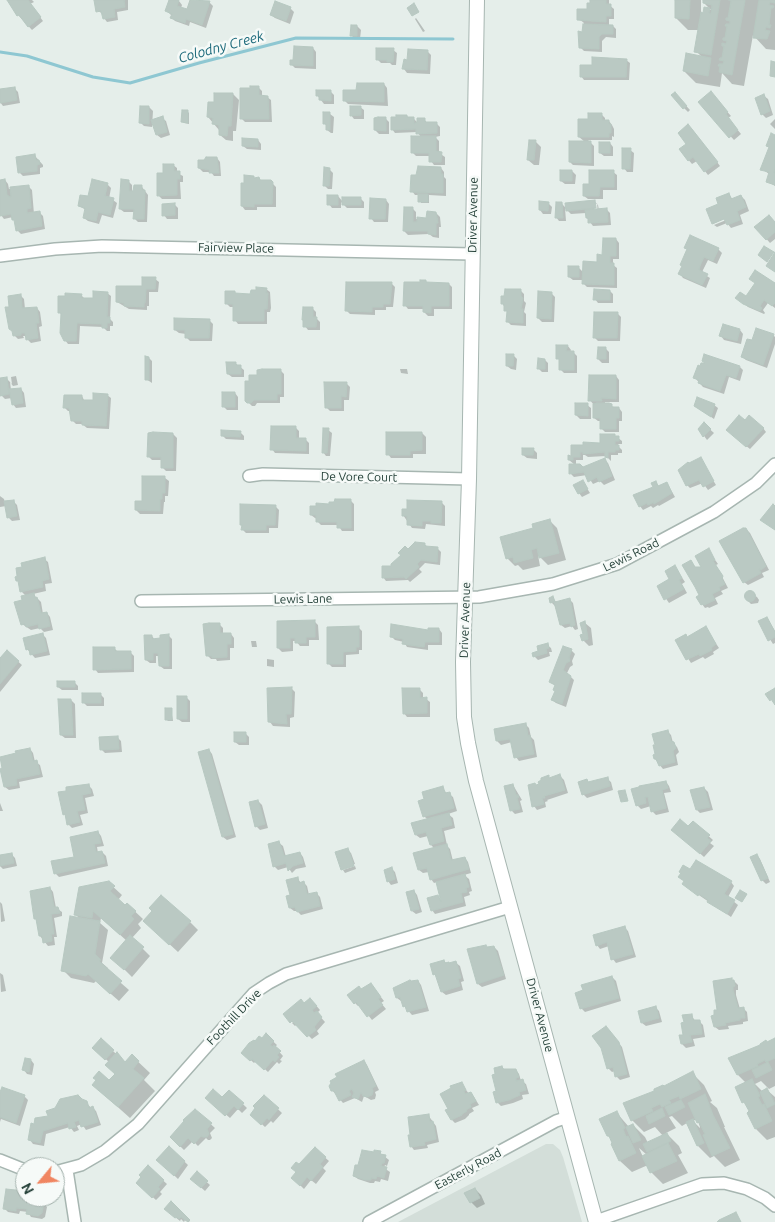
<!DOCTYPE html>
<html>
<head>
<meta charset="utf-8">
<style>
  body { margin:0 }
  #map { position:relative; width:775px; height:1222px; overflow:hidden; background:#e5eeea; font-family:Ubuntu,sans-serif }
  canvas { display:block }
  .north { position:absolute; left:15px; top:1157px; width:50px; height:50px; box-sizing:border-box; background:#f6faf8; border:1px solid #a2b0ab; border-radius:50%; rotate:242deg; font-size:14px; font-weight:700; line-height:20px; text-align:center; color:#244038 }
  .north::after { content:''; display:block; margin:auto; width:18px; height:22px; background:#f08561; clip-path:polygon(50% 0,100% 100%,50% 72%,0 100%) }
</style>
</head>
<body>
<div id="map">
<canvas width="775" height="1222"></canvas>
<div class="north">N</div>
</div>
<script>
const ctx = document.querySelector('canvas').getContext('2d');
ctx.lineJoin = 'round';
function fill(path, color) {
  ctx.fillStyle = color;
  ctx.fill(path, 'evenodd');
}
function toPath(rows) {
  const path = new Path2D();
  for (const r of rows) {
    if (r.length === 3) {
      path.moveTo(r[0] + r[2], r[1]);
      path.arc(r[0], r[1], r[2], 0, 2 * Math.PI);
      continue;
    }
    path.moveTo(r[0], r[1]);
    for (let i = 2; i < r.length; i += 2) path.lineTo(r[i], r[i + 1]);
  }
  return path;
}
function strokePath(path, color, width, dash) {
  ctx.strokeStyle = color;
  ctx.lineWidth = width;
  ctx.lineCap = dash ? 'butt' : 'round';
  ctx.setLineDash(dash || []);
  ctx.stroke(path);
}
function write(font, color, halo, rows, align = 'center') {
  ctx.font = font + ' Ubuntu,sans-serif';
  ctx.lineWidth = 5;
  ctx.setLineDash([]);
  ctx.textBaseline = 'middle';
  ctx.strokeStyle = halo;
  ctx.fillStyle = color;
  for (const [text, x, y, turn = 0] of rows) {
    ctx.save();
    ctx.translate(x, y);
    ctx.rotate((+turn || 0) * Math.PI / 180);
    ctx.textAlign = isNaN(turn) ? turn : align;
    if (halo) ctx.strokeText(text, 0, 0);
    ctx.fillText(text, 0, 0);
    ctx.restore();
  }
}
const built = toPath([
  [546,1144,553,1144,560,1150,563,1157,582,1222,398,1222]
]);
const shadow = toPath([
  [10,0,32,0,34,2,30,4,43,21,32,30,18,15],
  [96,0,128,0,128,10,117,12,118,20,107,22,104,18,103,14,98,11],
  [170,0,179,1,182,5,181,8,188,11,199,0,209,2,213,6,206,28,190,22,189,26,175,21,172,18,172,16,167,11],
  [591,0,609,0,609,5,614,9,614,19,609,19,609,26,613,26,616,29,616,38,606,37,602,41,602,52,584,51,580,47,584,33,584,23,579,19,588,11],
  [677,0,701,0,701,14,704,14,705,9,711,10,704,3,705,0,775,0,775,50,766,49,753,35,744,86,732,84,722,73,720,87,696,83,684,71,702,57,696,51,699,30,688,30,676,18],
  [290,8,294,12,290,24,275,18,271,15],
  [416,18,425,31,423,32,415,19],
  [357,26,361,30,360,39,355,39,352,36],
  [313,48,316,52,316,69,295,68,291,64],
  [393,50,397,53,396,65,392,65,390,63,381,63,377,59],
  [427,51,431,55,430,74,407,73,404,69,408,61],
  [626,60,630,63,629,80,584,80,581,76],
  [384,84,387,88,388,106,348,104,344,100,358,91],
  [14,88,18,92,20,103,3,106,0,102,0,91],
  [259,88,262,91,262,97,267,97,271,100,272,122,245,122,241,118],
  [330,91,334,95,334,104,324,104,317,95],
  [233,94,239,100,236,131,233,131,233,141,226,140,220,135,219,130,208,117,215,104,216,95],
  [764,96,768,99,773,115,766,118,762,114],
  [678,97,690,110,688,112,684,108],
  [714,97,731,116,728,118,741,134,734,140,700,103],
  [149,107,153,111,152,127,144,126,141,123],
  [360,107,364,110,364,119,354,119,351,115],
  [188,112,189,113,189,124,184,123,183,122],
  [330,114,334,117,333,133,331,133,327,130,327,126,324,123],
  [601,114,605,118,605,121,609,121,612,125,614,129,614,137,612,136,612,140,588,140,594,146,594,166,573,165,570,162,585,142,579,137,589,120],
  [407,116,409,118,413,118,418,123,424,119,428,124,437,124,440,127,440,136,435,137,439,141,439,153,445,157,445,165,434,165,431,161,431,156,416,156,412,152,421,137,417,132,395,133,392,129],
  [162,118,166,121,170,135,161,138,157,135],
  [385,118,389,122,389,134,379,134,375,130],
  [775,119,775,129,770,124],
  [692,129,720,166,708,175,697,161,692,164,680,150,688,144],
  [775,135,775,186,767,181,769,174,762,169,770,148,768,146],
  [258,140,261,144,261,150,247,149,243,146],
  [535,141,541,147,539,165,534,165,528,160],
  [610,143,613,147,613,156,604,156,600,153],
  [630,150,634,153,633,172,627,172,624,168],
  [35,156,43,165,43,167,40,168,40,174,23,176,20,173],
  [217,158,220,162,221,176,214,176,211,172,203,172,199,168],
  [173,165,177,168,177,173,183,176,183,182,180,182,181,199,162,199,158,195,164,174],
  [441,168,444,172,444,177,446,179,446,196,429,195,429,203,421,203,420,195,415,195,412,191,417,176],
  [329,169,333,173,332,189,328,189,324,185],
  [572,171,576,175,575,184,565,184,561,181],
  [613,172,617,175,617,190,603,190,603,199,588,199,584,196,590,186],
  [253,177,256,179,258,178,262,181,271,182,276,187,276,207,257,207,257,210,245,210,242,206],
  [5,180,8,184,9,189,28,186,32,190,34,214,40,213,43,216,45,229,21,234,17,230,16,222,13,217,4,219,1,215,0,181],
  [128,181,132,185,132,193,142,187,148,195,147,222,138,222,135,219,135,212,124,212,120,209],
  [107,184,111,188,109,199,113,200,117,203,113,218,102,215,99,224,88,221,84,218,86,210,79,206],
  [729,194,733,200,741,196,745,200,749,211,740,215,743,224,731,228,727,223,717,227,714,225,731,218,730,216,713,224,708,209,720,205],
  [338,196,343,202,360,198,364,202,364,208,347,208,341,202,341,208,332,208,329,204],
  [386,200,389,204,388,222,374,222,371,218],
  [594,201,598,205,599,210,606,209,610,213,611,225,593,226,587,218,586,213,571,214,565,208,566,221,559,221,556,217,561,203,567,209],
  [594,203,597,203,598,214,595,215],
  [548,203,552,207,551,214,543,214,540,210],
  [174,204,178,208,178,219,167,219,164,215],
  [413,209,416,212,416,219,427,219,436,213,440,217,441,227,439,227,439,238,433,237,429,234,408,235,404,231],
  [775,223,775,239,770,243,756,227],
  [616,239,619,243,619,259,613,259,613,265,617,268,617,288,587,287,584,284,584,280,573,280,569,277,578,267,584,273,598,263],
  [718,249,722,253,717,264,708,260,703,270,702,273,710,278,706,288,683,278,680,274,683,266],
  [155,279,159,282,158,292,149,292,149,306,147,306,147,310,129,309,117,302,143,288],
  [426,281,428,284,449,284,452,287,452,309,434,309,434,316,428,316,424,312,424,309,408,309,405,305,422,283],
  [391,283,395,287,393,307,386,307,386,310,375,310,375,315,350,314,347,311],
  [775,285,775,308,768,303,763,310,765,313,764,314,748,307,737,298,746,298],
  [266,289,270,292,271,308,270,312,267,312,267,324,238,324,235,320,235,307,230,307,226,303,235,292,237,295,252,295],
  [521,291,524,294,524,301,526,303,524,312,526,314,526,326,511,325,508,322,508,313,502,303],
  [610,291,613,294,613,303,598,303,595,299],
  [107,293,111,296,110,319,113,322,113,326,110,326,110,331,107,331,103,327,80,326,79,344,68,344,65,340,62,315,59,312,81,295,85,299,94,300],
  [551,293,555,297,554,322,542,322,538,318],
  [20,295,24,299,25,309,37,308,40,312,42,326,39,327,41,341,31,343,27,339,27,336,23,336,24,338,18,339,14,335,11,308],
  [312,308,316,312,316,318,320,322,320,330,308,330,305,326],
  [617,313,621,317,620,341,598,341,594,337],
  [209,320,213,324,212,341,190,341,186,337,186,334,179,333,175,330],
  [740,330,743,334,741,344,724,340,721,336],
  [773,335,775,337,775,344,767,368,746,360,742,357,753,342],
  [568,346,571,350,570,352,573,352,577,356,577,373,564,373,560,369,560,361,558,358],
  [605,348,609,352,609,363,602,363,598,359],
  [513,355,517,359,516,370,511,369,507,366],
  [705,356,740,367,743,370,740,381,729,377,724,394,703,387,695,378,707,364],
  [149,358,152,361,152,383,146,379],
  [545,360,548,363,548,372,542,372,539,369],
  [235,363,244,370,244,377,232,377,228,374],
  [400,369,407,369,408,374,401,373],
  [280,370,284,374,284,397,280,397,280,403,257,403,255,406,252,406,246,400,250,382,259,376],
  [16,376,18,385,13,386,10,382,11,390,21,389,24,393,26,407,16,408,13,404,12,398,5,399,1,395,0,379,6,378,12,384,11,377],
  [616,376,619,380,619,402,605,402,605,405,619,408,622,412,622,421,619,421,619,432,605,432,601,428,601,421,598,421,594,418,593,404,590,400],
  [346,383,350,387,349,400,344,400,344,411,330,411,326,407],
  [235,393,238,397,238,410,227,410,223,406],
  [107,395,111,398,109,429,87,428,82,424,76,424,72,420,71,411,68,411,65,408,82,396,85,402,94,402],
  [587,405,591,408,591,419,580,419,576,415],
  [714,405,718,408,714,419,695,406],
  [704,424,714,433,707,440,699,429],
  [296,428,299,431,299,439,305,439,309,443,309,454,275,453,272,449],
  [763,428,766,432,750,449,731,434],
  [328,430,332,433,330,456,326,456,323,452],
  [240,432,244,436,244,440,226,439,223,436],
  [422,433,426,437,426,454,413,454,413,458,391,458,388,454],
  [173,434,177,438,176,471,166,471,162,467,162,460,152,460,148,456],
  [618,438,622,441,622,444,618,444,618,446,622,450,622,453,618,453,618,455,611,455,611,461,606,456,588,457,585,455,583,455,583,460,576,460,576,465,583,468,604,460,608,463,615,480,604,485,600,481,593,484,587,475,574,477,571,474,575,465,569,460,572,457,572,446,601,444],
  [533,449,537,453,537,459,527,458,523,455],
  [700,459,716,485,708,490,703,483,690,488,687,485,689,465],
  [165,478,169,481,168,496,165,496,165,502,164,502,163,514,140,514,136,510],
  [583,482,590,493,582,497,579,493],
  [656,483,660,487,667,483,675,497,659,506,658,505,653,508,651,506,643,510,640,506,655,487],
  [0,496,4,499,5,503,13,501,17,505,20,520,12,521,8,517,6,506,0,507],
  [351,501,354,504,354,531,342,531,338,525,321,525,317,521,317,519,315,518,311,515,330,505],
  [441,502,445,506,445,526,426,524,425,529,412,528,403,515],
  [275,506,279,510,278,528,269,528,269,533,246,533,243,530,241,524],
  [549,520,557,528,566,560,548,565,538,555,540,566,523,570,518,565,515,566,507,558,534,529],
  [746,529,750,533,769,570,762,573,764,577,748,585,744,582],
  [424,544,428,547,437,548,441,552,440,565,425,563,419,569,422,572,410,582,408,580,386,581,383,577,408,550],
  [708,550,718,564,716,565,728,588,721,591,723,594,715,598,718,604,709,608,708,607,705,608,702,604,691,562,696,568,703,568],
  [44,559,48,562,52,583,45,584,46,591,33,594,41,602,43,614,47,613,50,617,53,630,44,632,40,628,31,630,22,624,24,601,26,596,21,591],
  [675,567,685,582,682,584,687,593,669,603,658,587,671,580],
  [749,592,757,597,759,600,758,603,751,604,747,600,746,597],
  [553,598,557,603,569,599,573,603,578,629,575,630,572,626,565,628,561,625,555,606,552,603,551,599],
  [767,618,775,631,775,643,773,644,759,622],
  [278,622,315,622,318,625,319,640,309,640,309,646,300,646,296,641,293,641,293,651,282,652,278,648],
  [585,623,591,628,593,645,589,646,583,640,585,635],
  [219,624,223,628,223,634,231,634,234,638,234,648,230,648,230,660,217,661,216,659,211,659,207,655],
  [705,627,719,648,713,652,714,654,705,659,703,657,691,663,677,641,688,638],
  [359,628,362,631,362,650,359,650,359,654,346,655,346,667,332,667,328,663],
  [439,629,442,633,442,645,428,645,428,650,407,647,404,642,395,640,392,637],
  [42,634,46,638,50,655,35,658,27,649],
  [152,636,155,640,169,636,172,639,172,669,164,669,160,666,160,656,156,656,156,663,150,663,146,660],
  [251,641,256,641,257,647,252,647],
  [547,645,551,648,552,652,549,652,550,656,538,660,534,656],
  [114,648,118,652,130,652,134,656,134,672,98,673,95,669],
  [571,650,575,654,572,661,573,665,570,667,567,673,574,680,566,707,556,703,552,700,556,691,556,686,550,682],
  [7,652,22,665,0,692,0,660],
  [267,659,274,660,274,667,267,666],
  [74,682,78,686,78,690,62,690,58,687],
  [291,688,295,692,294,717,290,718,290,727,273,726,270,722],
  [419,689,423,693,423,699,426,699,430,702,430,717,407,717,404,713],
  [100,694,104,698,104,706,87,706,83,702],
  [186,697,190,701,190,722,182,722,178,719],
  [71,700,75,704,76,738,65,738,61,735],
  [171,709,173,721,168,721,166,719],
  [525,724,529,728,531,737,534,740,537,757,519,761,516,757,512,742,501,745,497,741,495,730],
  [667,731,671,735,673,743,677,747,679,752,676,755,678,765,663,769,655,759],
  [245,733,249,737,249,745,239,745,235,742],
  [118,738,121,741,122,752,105,753,101,749],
  [30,749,33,753,35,762,40,765,43,777,19,782,20,788,9,790,5,787],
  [209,750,212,754,236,837,227,840,223,837],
  [560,776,564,780,568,793,547,800,548,801,545,802,546,807,537,810,534,806,548,777,550,779],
  [607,779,611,782,613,790,587,798,583,794,587,781,590,783],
  [666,782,669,786,671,792,664,793,669,812,656,815,652,811,651,806,641,809,637,805,633,790],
  [513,785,522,800,520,801,523,812,515,814,512,811,505,787],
  [89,786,92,789,94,796,85,798,88,813,80,815,83,825,72,828,68,824,66,816,64,814],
  [443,788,447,794,449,794,453,797,457,811,448,814,453,818,455,828,444,831,447,845,446,845,450,849,453,861,465,858,468,862,471,873,464,875,469,879,472,891,469,892,470,895,464,897,466,906,435,914,432,910,437,897,442,901,437,882,434,883,431,879,429,872,423,873,419,870,435,849,431,845,428,836,420,838,416,835,428,820,424,816],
  [704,788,708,792,713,810,700,813,697,810],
  [258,801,262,805,268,828,260,830,256,826],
  [0,803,3,811,0,811],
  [693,822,713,840,710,843,714,846,704,857,677,833,688,828],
  [98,832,101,836,104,846,97,847,98,853,102,852,106,856,108,866,59,877,55,873,75,858],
  [279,843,283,846,286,857,300,853,303,857,306,867,296,869,292,873,288,867,278,870,274,866],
  [348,850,351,853,355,864,342,868],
  [11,854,15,858,17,866,3,869,0,866,0,856],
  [756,855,760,859,770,882,766,884,762,880],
  [355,866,356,869,345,873,343,870],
  [392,869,395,872,398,883,391,885,388,881],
  [691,871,731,882,734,886,728,897,738,905,731,917,687,887,685,881,679,877],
  [297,878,301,883,304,883,307,886,309,895,316,893,320,897,323,909,301,915,297,911,294,911,290,908,288,897,291,896],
  [109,883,122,895,118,900,125,907,127,904,143,919,138,924,141,928,132,938,150,956,132,977,120,965,127,941,101,918,100,923,108,930,102,963,108,968,106,970,129,990,119,1001,96,981,94,983,71,978,63,970,80,919,76,915],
  [50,888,53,892,56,908,62,912,62,916,54,918,57,937,54,937,55,945,48,946,40,936,36,919],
  [414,891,417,895,422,912,416,914,412,911],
  [0,902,2,904,5,921,1,922],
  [190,922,198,930,178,952,153,929],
  [625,928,628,931,636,957,616,963,613,959,609,946,600,949,597,945],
  [494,947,498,951,506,979,482,987,478,984,469,950],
  [443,961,450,965,456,963,460,966,464,981,461,982,463,990,446,995,442,992,438,978,434,974],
  [0,973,3,975,6,991,1,992],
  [612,977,616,981,621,1001,585,1012,581,1008],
  [418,981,421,985,429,1011,412,1015,404,1006,402,1001,401,1001,397,998,394,989],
  [734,981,738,985,738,990,736,990,736,995,740,1009,743,1008,747,1012,748,1021,743,1022,743,1024,728,1026,729,1029,719,1030,715,1027,718,1011],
  [374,988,384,1001,381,1003,386,1009,372,1020,360,1005,358,1006,355,1003,361,990],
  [314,1003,320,1010,317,1013,325,1022,317,1031,319,1034,312,1039,297,1024,295,1026,292,1023,298,1018,305,1004],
  [655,1007,659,1011,662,1022,646,1026,642,1023],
  [691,1015,696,1022,699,1021,703,1025,705,1037,693,1039,695,1046,686,1048,682,1044,681,1036,685,1036],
  [609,1031,622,1047,630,1077,620,1080,616,1076,615,1071,612,1072,608,1068],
  [266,1035,277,1045,275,1047,283,1056,280,1060,282,1061,279,1064,277,1062,268,1072,256,1061,254,1063,243,1053],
  [775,1039,775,1086,767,1090,775,1097,775,1137,767,1140,756,1129,750,1112,736,1087,746,1083,738,1075,730,1058],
  [761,1081,769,1089,763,1092,755,1084],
  [101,1040,126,1063,132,1056,150,1073,144,1080,155,1091,130,1118,93,1085,109,1082,116,1074,109,1062,93,1048],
  [26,1059,31,1060,34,1064,32,1075,27,1074,24,1070],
  [364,1061,367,1065,379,1090,375,1092,376,1095,375,1099,371,1100,364,1096,362,1102,355,1098,343,1103,332,1090,339,1078],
  [502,1067,506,1071,516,1070,519,1074,521,1081,526,1084,529,1094,522,1095,523,1099,513,1103,501,1106,498,1103,495,1093,498,1092],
  [692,1073,704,1085,712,1101,710,1102,717,1108,725,1127,724,1127,740,1160,725,1167,714,1156,710,1158,698,1146,687,1123,682,1126,672,1116,669,1117,676,1128,666,1133,679,1146,682,1153,678,1155,688,1173,663,1184,651,1172,648,1165,632,1172,620,1161,612,1145,612,1139,608,1136,616,1112,629,1127,633,1125,645,1137,648,1143,663,1136,655,1127,644,1132,632,1120,675,1083],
  [697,1119,700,1127,700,1128,693,1121],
  [639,1148,647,1155,643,1157],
  [462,1084,469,1094,471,1093,474,1097,479,1105,472,1108,474,1111,469,1114,469,1115,465,1119,455,1123,452,1120,450,1109],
  [229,1091,247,1108,242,1113,238,1109,230,1118,210,1101,222,1099],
  [0,1096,24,1096,28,1100,20,1126,1,1119,0,1122],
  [264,1096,282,1113,273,1123,271,1121,265,1127,251,1114],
  [86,1102,91,1108,93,1108,96,1111,101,1125,86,1130,82,1124,77,1126,79,1130,74,1132,70,1127,46,1134,44,1146,33,1144,30,1140,56,1109],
  [195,1110,215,1128,210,1133,212,1138,210,1140,208,1140,206,1138,198,1146,193,1141,184,1150,171,1137],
  [428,1115,436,1126,439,1142,427,1145,428,1148,414,1150,411,1146],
  [169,1147,188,1165,178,1179,158,1160],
  [315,1149,329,1161,323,1168,326,1171,316,1184,311,1180,304,1189,293,1178,299,1166],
  [380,1153,389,1160,387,1166,385,1165,384,1168,390,1172,388,1181,381,1179,380,1182,375,1181,374,1183,370,1183,358,1179,354,1176],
  [148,1167,167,1184,160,1192,162,1194,156,1200,137,1183],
  [197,1173,210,1185,205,1191,196,1183],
  [475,1189,481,1195,485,1204,477,1208,471,1202],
  [25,1192,25,1197,43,1197,44,1198,43,1203,47,1207,45,1217,42,1219,31,1217,28,1212,20,1211,19,1214,8,1212,4,1208],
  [171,1203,190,1222,185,1220,184,1222,181,1219,180,1221,169,1212]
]);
const stream = toPath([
  [0,52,27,56,93,77,130,83,199,63,296,38,453,39]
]);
const building = toPath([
  [7,0,28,0,41,17,28,27,19,15,17,16,7,0],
  [94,0,125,0,124,0,125,7,114,9,115,17,103,19,101,11,96,12,94,0],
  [169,0,179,0,177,6,187,9,190,0,210,1,202,25,186,19,185,23,170,18,172,14,165,11,169,0],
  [590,0,606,0,606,4,611,4,611,16,606,16,606,22,577,20,577,9,587,9,587,3,590,3,590,0],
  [675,0,690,0,689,19,675,18,675,0],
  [703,0,720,0,711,55,694,52,701,12,703,13,704,7,710,8,709,13,711,14,712,5,703,3,703,0],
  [729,0,745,0,732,75,719,72,720,66,718,66,719,64,723,64,724,61,719,60,720,58,722,58,724,46,722,46,722,43,726,44,727,41,723,40,723,38,725,38,727,26,725,26,726,24,730,24,730,21,726,20,726,18,728,18,731,1,729,0],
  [759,0,775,0,775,3,770,2,769,5,774,6,773,8,771,8,769,25,771,25,770,28,766,27,765,30,770,31,767,39,753,38,759,0],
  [275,1,291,7,286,21,270,15,275,1],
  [414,3,419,12,412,16,407,8,414,3],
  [583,24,613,25,613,34,602,34,599,37,599,49,579,48,578,31,582,32,583,24],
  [351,25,357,25,357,36,350,36,351,25],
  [294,46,313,47,313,66,290,65,290,60,293,60,294,46],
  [376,48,394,48,393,62,387,62,387,60,376,60,376,48],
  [408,49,428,50,427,70,402,69,404,59,407,60,408,49],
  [686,53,711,58,708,76,683,71,686,53],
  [592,57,627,59,626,77,580,77,580,65,592,65,592,57],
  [771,61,775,62,775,77,770,76,771,61],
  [357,83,384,83,384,102,343,101,343,90,356,90,357,83],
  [250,86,259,86,259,95,268,96,269,119,240,119,240,88,250,88,250,86],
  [15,87,17,100,0,103,0,89,15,87],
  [316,90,331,90,331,101,319,100,319,96,316,96,316,90],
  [711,91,728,112,726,114,738,130,729,138,698,102,711,91],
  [675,92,687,106,683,109,671,95,675,92],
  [214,93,233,93,231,126,228,126,227,136,219,135,219,125,212,124,213,118,207,117,208,102,214,102,214,93],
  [764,94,770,111,761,115,755,98,764,94],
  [140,106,149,106,149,124,139,123,140,106],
  [350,106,361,106,361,115,350,116,350,106],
  [182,110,188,110,188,123,181,122,182,110],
  [323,112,330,112,330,130,326,130,326,124,323,124,323,112],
  [588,113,602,113,602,120,609,120,609,124,611,124,611,133,609,133,609,137,578,137,578,119,588,119,588,113],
  [396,115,407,115,407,117,414,117,414,124,417,122,417,118,425,118,425,122,437,122,437,133,416,134,416,129,391,130,391,117,396,117,396,115],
  [163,116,167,132,156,135,151,120,163,116],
  [378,117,386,117,386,131,374,130,374,118,378,117],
  [688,124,718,162,704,172,693,157,688,161,679,149,686,144,678,133,688,124],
  [771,133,775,135,775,168,774,173,775,173,775,185,766,182,769,172,760,170,769,147,766,146,771,133],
  [411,136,436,136,436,151,442,152,441,162,429,162,429,153,411,153,411,136],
  [242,138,258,139,258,147,242,146,242,138],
  [529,140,536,140,534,160,527,160,529,140],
  [569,141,591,141,591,163,569,162,569,141],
  [599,142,610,142,610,153,599,153,599,142],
  [622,148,631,148,630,169,622,169,622,148],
  [35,154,36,160,39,160,40,164,37,165,37,171,18,173,16,157,35,154],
  [206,157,217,157,219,173,209,173,210,170,198,168,198,160,204,160,206,157],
  [163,164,174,164,174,171,180,171,180,179,177,179,177,195,157,196,157,173,163,173,163,164],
  [418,166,441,167,441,174,443,174,443,193,410,192,411,175,416,175,418,166],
  [324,167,330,168,329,186,323,186,324,167],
  [560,170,572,170,572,181,560,181,560,170],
  [589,170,614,170,614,187,600,187,599,196,583,196,583,184,589,184,589,170],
  [244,175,254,176,254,178,259,177,260,180,271,180,273,182,272,204,254,204,254,207,241,206,241,183,244,183,244,175],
  [5,179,7,195,10,197,11,197,10,187,29,185,31,208,27,209,27,213,40,211,42,226,16,231,14,220,12,220,11,214,0,216,0,180,5,179],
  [92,179,108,183,105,196,114,198,110,215,98,212,96,221,83,218,85,208,78,206,80,195,88,196,92,179],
  [121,179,129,180,129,191,133,191,134,185,142,185,142,190,145,190,144,219,133,219,134,209,119,209,121,179],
  [729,193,731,199,741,195,746,207,737,211,740,220,727,225,724,219,712,224,706,209,718,204,716,198,729,193],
  [418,194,428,194,428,202,418,202,418,194],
  [327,195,338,195,338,205,327,205,327,195],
  [342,197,361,197,361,205,342,205,342,197],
  [370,198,386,199,385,219,369,219,370,198],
  [595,200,596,208,566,211,565,203,595,200],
  [539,201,549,202,548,211,539,210,539,201],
  [556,202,562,202,563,218,555,218,556,202],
  [175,203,175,215,162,216,162,204,175,203],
  [404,207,413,207,413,222,417,222,417,217,426,218,427,211,436,212,438,223,436,223,436,235,428,234,428,231,403,231,404,207],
  [607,208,608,222,588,223,588,218,586,218,585,210,607,208],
  [769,215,775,222,775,232,766,240,754,227,769,215],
  [690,235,719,248,713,261,704,257,700,266,699,270,708,274,702,285,678,274,682,266,680,265,687,249,684,248,690,235],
  [603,238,616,238,616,256,610,256,610,263,614,263,614,285,582,284,583,261,597,262,597,254,602,255,603,238],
  [764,246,774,252,767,262,758,255,764,246],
  [775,252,775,272,766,266,775,252],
  [568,266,579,266,579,277,568,277,568,266],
  [755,270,775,283,775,303,772,306,764,300,760,306,762,308,760,311,743,304,735,298,740,292,746,296,755,283,749,279,755,270],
  [142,277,156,277,155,289,146,289,145,303,144,303,144,307,124,306,124,303,116,302,116,286,142,286,142,277],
  [420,280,426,280,426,282,449,283,449,306,431,306,431,313,423,312,423,306,403,306,404,282,420,282,420,280],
  [346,282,392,282,390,304,383,304,383,307,372,307,372,312,345,311,346,282],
  [256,287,267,288,266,293,268,293,267,309,264,309,264,321,233,321,233,304,225,304,225,291,235,291,235,293,250,294,251,290,256,290,256,287],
  [505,289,521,289,521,296,523,298,521,309,523,309,523,323,506,322,507,311,504,311,504,304,501,304,501,296,504,296,505,289],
  [594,289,610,290,610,300,593,300,594,289],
  [93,291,108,292,107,317,110,317,110,323,107,323,107,328,102,328,102,324,77,323,76,341,64,341,60,333,61,313,58,313,58,296,65,296,65,293,82,294,81,298,93,298,93,291],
  [538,291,552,292,551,319,537,318,538,291],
  [21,294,22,308,37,307,39,323,36,323,38,338,26,340,25,333,21,333,21,335,13,336,12,331,9,329,5,307,9,307,8,296,21,294],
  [303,307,313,307,313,317,317,317,316,327,303,327,303,320,302,320,303,307],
  [594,312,618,312,617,338,593,338,594,312],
  [174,318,210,319,209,338,185,338,185,330,174,330,174,318],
  [723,324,740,329,737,341,719,336,723,324],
  [756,328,774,334,763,365,741,357,747,339,752,340,756,328],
  [556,345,568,345,566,351,574,351,574,370,559,370,559,359,556,359,556,345],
  [598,347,606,347,606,359,597,359,598,347],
  [506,354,514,354,513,366,506,366,506,354],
  [704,354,740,366,736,378,726,375,720,391,698,383,699,380,693,378,698,365,700,366,701,363,705,363,702,361,704,354],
  [145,356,149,357,149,380,145,380,145,356],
  [538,358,545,359,545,369,537,369,538,358],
  [226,362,236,362,236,365,241,365,241,374,227,374,226,362],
  [262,369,281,369,281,394,277,394,277,400,254,400,251,403,247,403,245,401,245,381,249,381,249,375,257,375,257,370,262,369],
  [589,375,616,375,616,399,601,398,602,401,588,401,589,375],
  [7,377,9,394,0,396,0,378,7,377],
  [324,382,347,382,346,397,341,396,341,408,325,408,324,382],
  [21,388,23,403,12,405,9,389,21,388],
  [222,392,235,392,235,407,222,407,222,392],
  [93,393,108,394,106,426,82,425,82,421,71,421,69,408,63,408,64,395,82,395,82,400,93,400,93,393],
  [697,397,715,404,711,417,694,406,697,397],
  [575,403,588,403,588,416,575,415,575,403],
  [597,403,609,403,612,404,612,407,619,407,619,418,616,418,616,429,600,429,600,418,593,418,593,404,597,403],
  [739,415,745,420,749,415,764,428,746,447,726,430,739,415],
  [704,422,711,429,703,437,698,429,704,422],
  [271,426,296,426,296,438,306,438,306,451,270,450,271,426],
  [323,428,329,428,327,453,322,453,323,428],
  [221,430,241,431,240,437,221,436,221,430],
  [153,432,173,433,173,468,161,468,161,457,147,457,148,433,153,432],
  [386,432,422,432,422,450,410,451,410,455,386,455,386,432],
  [600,434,615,434,615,436,619,436,619,441,615,441,615,445,619,445,619,450,615,450,615,452,608,452,608,458,605,457,605,452,583,454,583,452,580,452,580,457,573,457,573,460,568,460,568,455,571,456,571,445,583,445,583,442,600,443,600,434],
  [522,448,534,448,533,455,522,455,522,448],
  [701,457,714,481,703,487,699,480,686,486,678,470,688,462,689,463,701,457],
  [605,458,612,476,599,482,597,477,588,482,584,472,569,474,569,464,580,464,583,467,605,458],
  [142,476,165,476,165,493,162,493,162,499,160,499,160,511,135,510,135,501,142,501,142,476],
  [583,480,588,489,578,494,573,485,583,480],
  [656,481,658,486,667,482,672,493,654,504,654,502,648,505,647,503,639,507,633,495,653,487,651,483,656,481],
  [335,499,351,499,351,528,337,528,337,522,316,522,316,515,310,515,310,506,316,506,316,503,329,504,329,502,334,502,335,499],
  [14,500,17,516,7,518,4,501,14,500],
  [407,500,442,501,441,523,431,523,431,521,422,521,422,526,407,525,407,516,402,516,402,509,407,509,407,500],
  [240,504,276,505,275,525,266,525,266,530,241,530,242,525,240,525,240,504],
  [773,504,775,506,775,530,760,520,773,504],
  [550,519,559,553,539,558,537,548,531,550,533,558,514,563,513,557,506,559,500,537,533,528,532,524,550,519],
  [743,528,746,528,766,566,761,570,759,569,761,573,743,583,719,541,743,528],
  [415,542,425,543,425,546,438,547,437,562,421,560,417,564,419,567,406,579,404,577,382,578,382,566,391,566,391,564,401,555,398,553,405,546,408,549,415,542],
  [709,548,715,560,713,561,723,576,722,579,725,584,719,587,720,590,712,594,715,600,704,605,703,604,701,605,696,597,699,595,695,587,682,565,691,560,695,567,701,567,695,556,709,548],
  [45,557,49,579,42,581,43,587,20,592,18,581,16,581,15,577,17,576,16,568,22,567,21,563,45,557],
  [675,565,682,578,679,580,684,589,664,600,657,586,669,579,665,571,675,565],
  [750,596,5.5],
  [34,593,35,598,37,597,41,613,47,612,50,626,39,629,38,624,26,627,25,624,21,625,14,602,22,600,21,596,34,593],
  [553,596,555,602,570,598,575,625,571,627,570,623,560,625,554,602,550,603,549,598,553,596],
  [767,617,775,632,775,637,768,641,758,621,767,617],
  [315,620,315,637,306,637,306,643,295,643,295,638,290,638,290,648,277,648,277,621,315,620],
  [585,621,588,639,582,641,580,635,583,634,580,623,585,621],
  [209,623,220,623,220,633,231,633,231,644,227,644,227,657,212,658,212,656,206,656,203,624,209,623],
  [391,624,428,630,428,628,439,628,439,642,425,642,424,647,402,644,403,639,390,637,391,624],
  [359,626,359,647,356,647,356,651,343,652,343,664,327,664,327,627,359,626],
  [706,626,716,644,711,648,712,650,700,656,699,654,686,660,675,640,686,634,687,637,706,626],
  [43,633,47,651,30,655,29,649,26,650,23,638,43,633],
  [169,634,169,666,159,666,158,653,153,653,153,660,145,660,144,635,152,635,152,639,160,638,160,635,169,634],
  [548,643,549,648,546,649,547,653,533,657,532,653,538,651,537,646,548,643],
  [563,646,572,649,569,657,570,661,566,663,563,670,571,676,562,704,551,700,555,691,553,690,555,685,549,682,563,646],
  [93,647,115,647,115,651,131,651,131,669,93,670,93,647],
  [7,650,19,661,0,684,0,658,7,650],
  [57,681,75,681,75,687,57,687,57,681],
  [292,687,291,714,286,714,287,724,268,722,267,688,292,687],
  [402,688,420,688,420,698,427,697,427,713,403,714,402,688],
  [775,688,775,705,771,699,770,701,765,694,775,688],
  [82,693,101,693,101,703,82,703,82,693],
  [177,696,187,696,187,719,177,719,177,696],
  [58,699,71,699,73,735,60,735,58,699],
  [165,708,172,708,172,720,165,720,165,708],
  [526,723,528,736,530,735,534,754,514,758,510,739,496,741,494,729,526,723],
  [668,730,671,741,674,742,676,748,673,751,675,762,659,766,656,759,654,759,653,755,655,754,653,745,655,745,652,734,668,730],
  [234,732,246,732,246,742,234,742,234,732],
  [118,736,119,749,100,750,99,737,118,736],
  [30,748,33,761,37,760,40,774,16,779,17,785,4,787,0,769,2,768,0,757,16,753,15,751,30,748],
  [209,749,233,834,222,837,198,752,209,749],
  [560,774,565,790,544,796,545,798,542,798,544,804,532,807,528,785,535,783,536,785,539,784,538,782,541,780,541,778,549,775,549,778,560,774],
  [608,777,610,786,582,795,578,782,587,779,588,782,608,777],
  [666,781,668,788,662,790,666,808,651,812,648,797,645,797,646,803,636,806,631,789,639,787,639,786,666,781],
  [89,784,91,793,82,795,85,810,77,811,80,822,67,825,65,814,63,815,58,792,66,791,66,787,89,784],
  [513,784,516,795,518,795,519,797,517,798,520,809,510,811,504,786,513,784],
  [443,786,445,793,450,792,454,808,423,817,418,801,424,799,422,792,443,786],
  [704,787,710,807,696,810,690,790,704,787],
  [625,790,628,801,621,802,618,791,625,790],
  [258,800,265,824,255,827,249,802,258,800],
  [449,813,452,825,441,828,444,841,430,845,426,832,415,835,411,823,449,813],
  [680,819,688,826,693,821,710,835,707,838,711,841,700,854,671,830,680,819],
  [98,831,101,843,94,844,96,852,102,851,105,863,54,874,51,861,74,857,70,837,98,831],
  [279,841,284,856,300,852,303,863,293,866,288,871,286,863,273,867,268,844,279,841],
  [447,844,451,860,465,857,469,869,430,880,427,868,418,870,413,853,447,844],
  [348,848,354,866,341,870,335,852,348,848],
  [12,853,14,863,0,866,0,855,12,853],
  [757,854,768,878,761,881,750,857,757,854],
  [696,860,732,881,724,894,735,900,727,914,707,902,708,900,699,894,698,896,682,884,684,881,678,877,681,873,679,872,683,865,690,869,696,860],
  [392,867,395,879,387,882,384,870,392,867],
  [465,874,469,887,466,888,467,892,461,893,463,902,431,911,427,898,438,895,441,902,436,882,465,874],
  [298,877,299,883,304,881,307,894,317,892,320,906,297,912,295,907,289,908,286,896,290,895,286,880,298,877],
  [109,881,115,886,110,891,125,905,127,903,136,911,131,916,134,919,120,935,93,911,92,918,74,915,79,887,109,881],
  [50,887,54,907,58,907,60,913,51,914,54,934,51,934,52,941,43,943,42,936,39,936,36,919,34,919,30,891,50,887],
  [414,890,419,909,411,911,406,892,414,890],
  [740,890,747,894,742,902,735,898,740,890],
  [161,895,191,921,169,945,143,921,152,911,149,908,161,895],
  [70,916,100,921,95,954,101,960,99,961,122,981,110,994,88,974,86,976,61,971,70,916],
  [625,926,633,954,611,960,607,942,596,946,593,935,625,926],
  [130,935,144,947,124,970,110,958,130,935],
  [486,945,487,947,494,946,504,975,477,984,467,949,486,945],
  [444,960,445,963,449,962,449,963,456,961,461,978,458,979,460,986,441,992,435,974,433,975,430,964,444,960],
  [612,976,619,998,580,1009,575,993,583,990,581,985,612,976],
  [732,978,732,980,734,980,735,986,733,987,733,990,738,1008,744,1007,745,1018,740,1018,740,1020,725,1023,726,1025,714,1027,711,1016,714,1015,714,1010,717,1010,713,981,732,978],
  [410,980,411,981,418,980,426,1007,407,1012,405,1006,403,1007,400,997,396,998,393,988,410,980],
  [371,983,381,997,378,999,383,1005,367,1017,356,1002,354,1004,347,995,359,986,361,989,371,983],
  [310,998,317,1006,312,1010,314,1013,317,1011,322,1017,314,1027,316,1030,307,1037,292,1021,290,1023,283,1014,301,999,304,1003,310,998],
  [656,1006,659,1018,641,1023,638,1011,656,1006],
  [692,1014,693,1020,700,1020,702,1034,690,1035,692,1042,681,1044,679,1035,683,1035,681,1023,684,1022,682,1015,692,1014],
  [606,1026,619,1042,627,1074,615,1077,613,1067,607,1069,601,1048,592,1036,606,1026],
  [266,1033,274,1041,270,1045,273,1047,274,1045,281,1051,277,1055,279,1057,275,1062,273,1060,264,1070,252,1059,250,1061,241,1053,249,1043,254,1040,255,1041,259,1036,262,1038,266,1033],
  [101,1038,114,1050,105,1060,92,1048,101,1038],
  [775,1038,775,1058,766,1062,765,1060,757,1064,758,1066,737,1075,728,1058,760,1045,760,1044,766,1040,767,1042,775,1038],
  [117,1052,125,1062,132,1054,139,1061,133,1069,144,1078,118,1107,92,1085,96,1080,93,1078,99,1071,109,1080,115,1074,105,1065,117,1052],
  [25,1058,31,1059,29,1072,22,1070,25,1058],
  [364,1060,376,1086,372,1088,373,1091,372,1095,367,1097,363,1096,361,1092,358,1099,352,1097,354,1093,352,1089,349,1091,351,1095,339,1101,334,1091,331,1091,329,1086,331,1083,330,1081,337,1077,335,1074,364,1060],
  [768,1062,772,1070,756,1078,752,1070,768,1062],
  [502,1066,503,1069,516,1069,519,1077,516,1078,516,1081,523,1079,526,1090,519,1092,520,1095,509,1100,496,1103,493,1092,496,1091,492,1075,495,1074,494,1068,502,1066],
  [693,1071,701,1089,680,1099,679,1096,669,1100,671,1103,662,1107,660,1104,651,1108,653,1111,631,1121,623,1103,654,1091,654,1089,663,1085,664,1086,693,1071],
  [752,1079,760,1096,758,1097,762,1105,764,1104,772,1121,755,1129,747,1113,749,1111,744,1102,742,1103,735,1087,752,1079],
  [462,1082,466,1090,464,1091,465,1094,471,1092,476,1101,470,1104,471,1107,466,1110,467,1111,462,1114,462,1115,451,1120,445,1110,448,1109,440,1094,451,1088,450,1086,462,1082],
  [2,1087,25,1095,16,1123,0,1117,0,1092,2,1087],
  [767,1088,775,1104,767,1108,760,1092,767,1088],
  [213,1089,222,1097,229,1090,244,1103,238,1110,234,1106,225,1116,205,1098,213,1089],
  [705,1094,713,1115,730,1148,712,1156,703,1135,705,1134,699,1122,697,1123,688,1103,705,1094],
  [78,1095,82,1099,87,1101,89,1108,93,1106,98,1122,81,1127,79,1120,74,1122,76,1127,69,1129,68,1123,43,1131,40,1143,28,1140,31,1123,34,1124,35,1118,48,1116,46,1111,55,1108,60,1099,78,1095],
  [264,1095,279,1108,269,1120,267,1118,261,1125,250,1115,255,1108,253,1106,264,1095],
  [681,1100,685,1107,669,1115,665,1107,681,1100],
  [662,1108,665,1116,649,1124,646,1116,662,1108],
  [195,1109,212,1123,207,1129,209,1134,207,1137,203,1137,201,1136,194,1144,188,1138,180,1147,170,1137,184,1121,183,1120,195,1109],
  [617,1111,625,1128,623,1129,626,1137,628,1136,636,1153,619,1161,611,1144,612,1143,609,1136,607,1136,599,1119,617,1111],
  [429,1114,430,1122,433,1121,436,1139,424,1142,425,1145,410,1147,408,1135,410,1135,408,1117,429,1114],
  [693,1119,704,1143,697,1146,686,1122,693,1119],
  [633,1124,641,1140,633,1143,626,1127,633,1124],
  [667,1133,671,1141,647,1152,643,1144,667,1133],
  [668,1143,677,1161,650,1173,642,1156,668,1143],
  [169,1146,185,1161,174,1176,156,1160,169,1146],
  [315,1147,326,1157,320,1164,323,1167,311,1181,307,1177,300,1186,291,1178,296,1172,291,1168,296,1162,299,1164,315,1147],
  [362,1150,374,1152,374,1150,381,1151,380,1154,386,1155,384,1163,382,1163,381,1166,387,1167,384,1178,377,1176,376,1179,371,1178,371,1180,365,1180,353,1176,355,1165,358,1165,362,1150],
  [148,1165,164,1180,158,1187,160,1189,152,1198,136,1183,141,1177,139,1175,148,1165],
  [197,1171,208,1181,201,1188,190,1179,197,1171],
  [475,1188,480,1198,470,1203,464,1193,475,1188],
  [6,1189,25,1191,25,1197,40,1197,40,1201,44,1202,42,1213,38,1216,26,1214,27,1209,16,1208,16,1211,3,1209,6,1189],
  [171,1201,190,1220,188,1222,181,1217,179,1219,177,1217,175,1218,164,1209,171,1201],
  [736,1212,741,1222,717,1222,719,1220,736,1212]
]);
const minor = toPath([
  [0,256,55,249,102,246,472,254],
  [249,476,263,474,469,479],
  [141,601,479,597,553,584,617,564,714,512,756,483,775,464],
  [0,1160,25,1170],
  [67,1170,75,1222],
  [55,1172,81,1165,105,1151,138,1124,254,993,269,983,286,974,510,907],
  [596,1221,702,1184,724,1183,747,1189,765,1198,775,1206],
  [369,1222,556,1121,568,1117]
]);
const tertiary = toPath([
  [477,0,469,479,463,662,464,717,468,743,476,781,596,1222]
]);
const streetNames = [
  ["Driver Avenue",473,215,-89],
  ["Fairview Place",236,248,1],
  ["De Vore Court",359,477,1],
  ["Lewis Road",631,555,-26],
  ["Lewis Lane",303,599,-1],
  ["Driver Avenue",465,620,-88],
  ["Driver Avenue",540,1015,75],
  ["Foothill Drive",234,1017,-46],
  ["Easterly Road",468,1169,-28]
];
const waterNames = [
  ["Colodny Creek",221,47,-15]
];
fill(built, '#d3ded9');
fill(shadow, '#0003');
strokePath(stream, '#8ec7d2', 3);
fill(building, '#bac9c3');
strokePath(building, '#b7c8c1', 1);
strokePath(minor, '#a7b6b1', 14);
strokePath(tertiary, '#a7b6b1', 16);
strokePath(minor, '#fff', 11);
strokePath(tertiary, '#fff', 14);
write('12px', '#244038', '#f6faf8', streetNames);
write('italic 14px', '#1e6b7c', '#f6faf8', waterNames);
</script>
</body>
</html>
